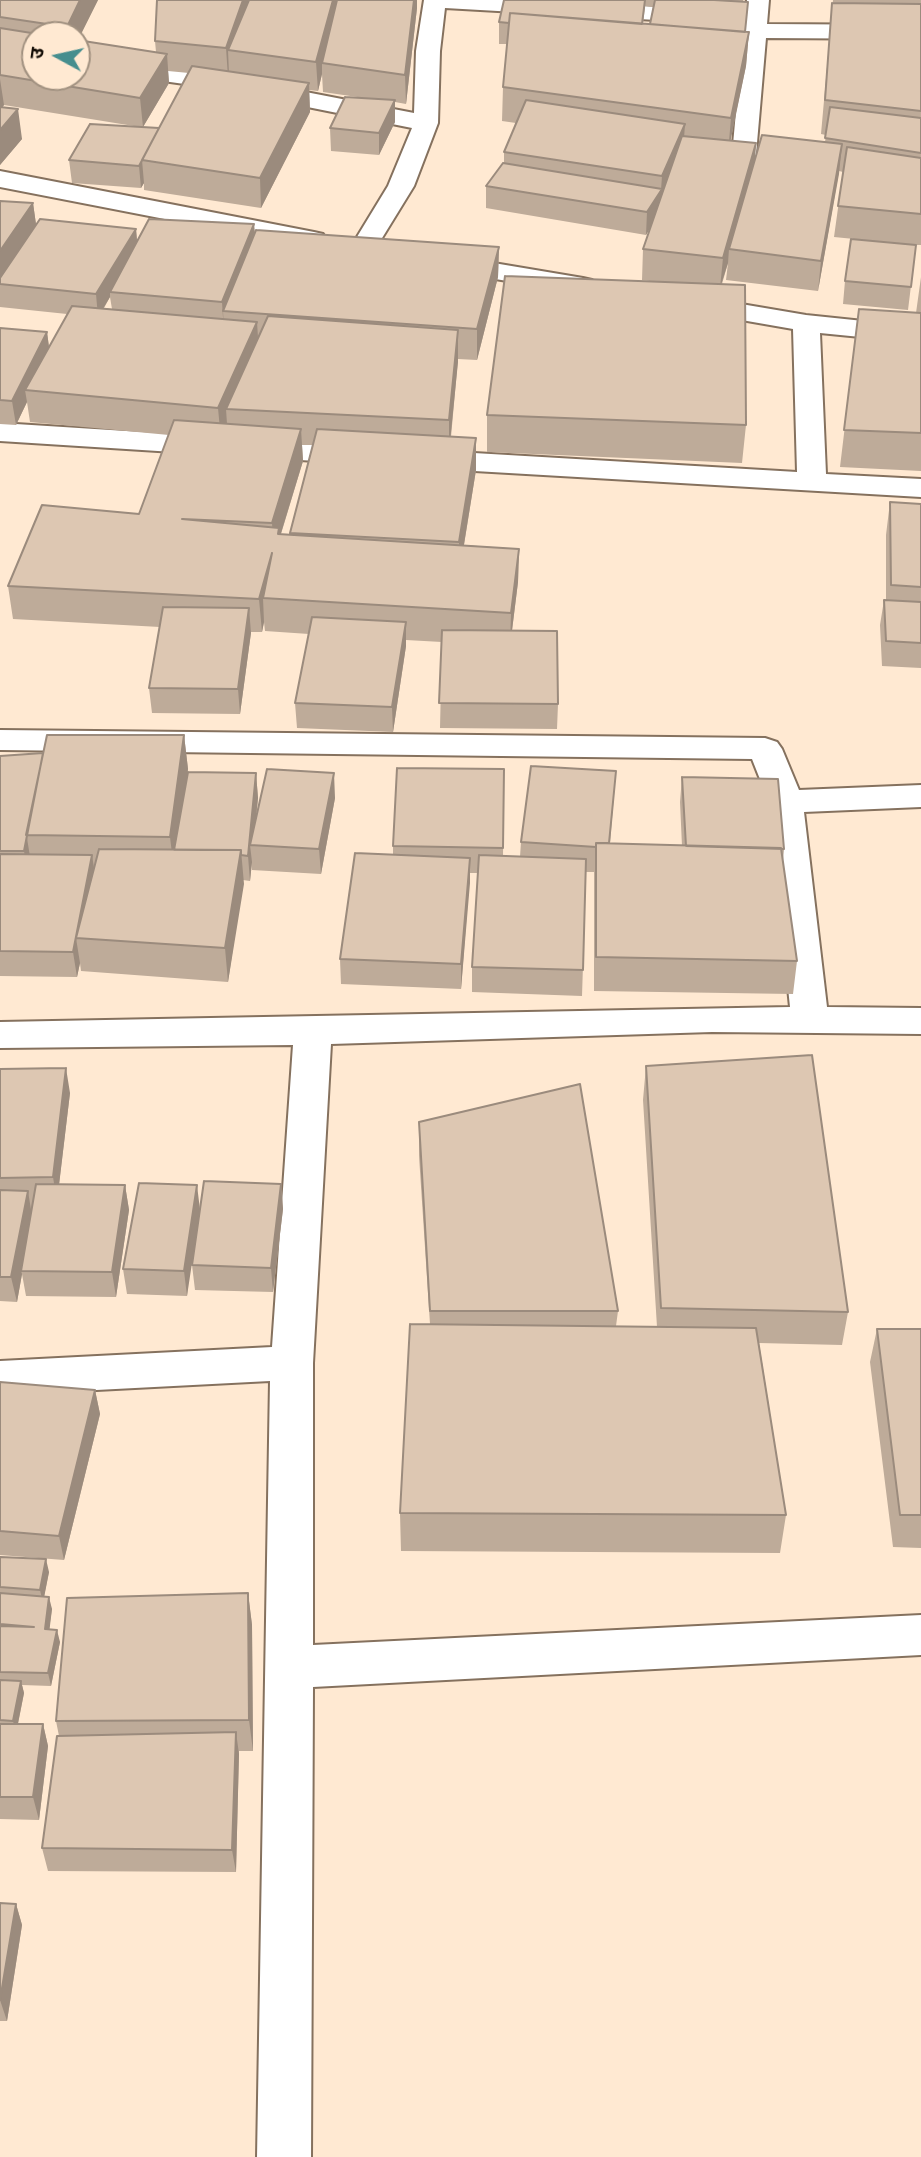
<!DOCTYPE html>
<html>
<head>
<meta charset="utf-8">
<style>
  body { margin:0 }
  #map { position:relative; width:921px; height:2157px; overflow:hidden; background:#ffe9d2; font-family:Inter,"Noto Sans Devanagari",sans-serif }
  canvas { display:block }
  .north { position:absolute; left:21px; top:21px; width:70px; height:70px; box-sizing:border-box; background:#ffe9d2; border:2px solid #a19180; border-radius:50%; rotate:278deg; font-size:19px; font-weight:700; line-height:28px; text-align:center; color:#130c05 }
  .north::after { content:''; display:block; margin:auto; width:24px; height:32px; background:#468e8e; clip-path:polygon(50% 0,100% 100%,50% 72%,0 100%) }
</style>
</head>
<body>
<div id="map">
<canvas width="921" height="2157"></canvas>
<div class="north">उ</div>
</div>
<script>
const ctx = document.querySelector('canvas').getContext('2d');
ctx.lineJoin = 'round';
function toPath(rows) {
  const path = new Path2D();
  for (const r of rows) {
    path.moveTo(r[0], r[1]);
    for (let i = 2; i < r.length; i += 2) path.lineTo(r[i], r[i + 1]);
  }
  return path;
}
function strokePath(path, color, width, dash) {
  ctx.strokeStyle = color;
  ctx.lineWidth = width;
  ctx.lineCap = dash ? 'butt' : 'round';
  ctx.setLineDash(dash || []);
  ctx.stroke(path);
}
function fill(path, color) {
  ctx.fillStyle = color;
  ctx.fill(path, 'evenodd');
}
const minor = toPath([
  [424,0,536,0,746,12,747,0,769,0,767,24,921,25,921,39,766,38,755,166,752,171,743,173,734,171,731,166,744,25,445,8,440,51,438,123,414,186,371,256,362,258,353,256,349,250,388,186,412,128,213,88,77,69,77,55,213,74,414,113,416,51,424,0],
  [0,171,314,232,323,234,327,240,323,246,314,248,0,187,0,171],
  [446,255,583,278,592,280,596,286,592,292,583,294,437,269,433,263,437,257,446,255],
  [694,296,806,315,921,327,921,343,820,333,826,474,921,479,921,497,423,468,413,465,408,459,413,453,423,450,797,472,793,329,684,310,681,304,684,298,694,296],
  [0,423,363,446,373,449,378,455,373,461,363,464,0,441,0,423],
  [0,730,765,738,777,742,782,749,799,790,921,785,921,807,804,812,827,1007,921,1008,921,1034,712,1032,331,1044,313,1363,313,1645,921,1615,921,1655,313,1687,311,2157,257,2157,270,1381,0,1395,0,1361,272,1347,293,1045,0,1048,0,1022,790,1007,769,802,752,759,0,750,0,730]
]);
const wall = toPath([
  [0,0,98,0,78,40,156,52,155,41,417,8,406,104,395,102,395,122,379,155,331,151,330,128,371,99,323,92,322,74,318,91,309,90,310,112,261,208,144,190,144,183,141,188,72,183,69,160,140,127,4,105,2,108,22,139,0,165],
  [35,35,77,35,35,77],
  [168,71,189,73,159,128,143,127,169,83],
  [504,0,743,0,745,32,749,32,746,66,730,141,756,143,755,159,825,142,826,135,821,134,833,0,921,0,921,245,916,245,908,310,843,304,845,281,915,245,834,237,843,172,839,171,818,291,726,280,728,263,722,284,746,425,742,463,487,452,487,415,657,282,642,280,643,249,651,226,646,235,486,208,486,186,504,163,504,152,516,123,502,121,503,87,507,44,499,44,499,22],
  [645,6,653,7,650,24,643,24],
  [0,201,33,203,36,225,136,229,137,241,254,224,255,234,499,247,498,277,477,360,458,359,451,437,476,438,476,470,464,545,519,549,518,582,512,631,558,704,557,729,440,728,442,642,406,640,406,646,393,732,297,728,295,703,309,634,265,631,264,622,262,632,251,632,240,714,152,713,149,688,160,627,13,619,8,586,139,514,169,435,30,422,27,402,16,425,0,424,0,328,47,332,49,347,67,314,0,307],
  [110,297,112,309,104,308],
  [302,445,313,445,290,534,281,534,303,461],
  [921,277,921,471,840,467,859,309,916,313],
  [890,502,921,504,921,668,882,666,880,625,884,600,886,600,886,535],
  [184,735,188,769,184,795,256,773,258,798,256,822,335,798,321,874,252,870,252,862,250,881,243,880,228,982,81,971,80,963,77,977,0,976,0,756,43,753],
  [504,769,503,856,520,857,521,842,616,771,610,843,682,846,680,802,682,777,784,849,783,861,797,961,793,994,594,991,594,872,586,872,582,996,472,992,472,967,478,873,470,873,461,989,341,984,340,959,393,855,393,846],
  [646,1066,848,1312,842,1345,759,1343,786,1515,780,1553,401,1551,400,1513,430,1324,419,1156,419,1122,618,1311,616,1326,657,1327,643,1100],
  [0,1069,70,1093,59,1184,125,1185,129,1210,116,1297,26,1296,22,1274,17,1302,0,1301],
  [281,1184,283,1209,273,1292,195,1290,192,1265],
  [197,1185,187,1296,127,1294,123,1269],
  [877,1329,921,1329,921,1548,893,1547,870,1362],
  [0,1382,95,1390,100,1414,64,1560,0,1555],
  [0,1557,49,1572,44,1596,52,1609,49,1629,60,1642,51,1686,22,1685,24,1693,18,1724,43,1724,48,1746,39,1820,0,1819],
  [248,1593,252,1625,253,1751,239,1751,236,1872,48,1871,42,1848,59,1736,56,1721],
  [0,1903,16,1904,22,1925,7,2021,0,2021]
]);
const shadedWall = toPath([
  [80,0,98,0,77,42,77,35,68,35,67,27],
  [243,0,255,0,228,50,229,74,228,77,226,48],
  [333,0,340,0,322,63,322,74,318,91,316,62],
  [414,0,417,0,417,8,406,104,405,75],
  [749,32,746,66,728,153,731,118],
  [167,54,169,83,143,127,140,98],
  [0,79,4,105,0,110],
  [309,83,310,112,261,208,260,178],
  [395,100,395,122,379,155,379,133],
  [18,109,22,139,0,165,0,130],
  [685,124,683,153,661,211,646,235,647,212,661,190,662,176],
  [756,143,754,173,729,249,728,263,720,288,723,258],
  [842,144,839,174,818,291,821,261],
  [142,160,144,183,141,188,139,166],
  [33,203,38,238,0,284,0,251],
  [254,224,256,255,223,311,224,333,222,302],
  [136,229,138,252,110,292,110,297,98,317,96,294],
  [499,247,498,277,477,360,477,329],
  [257,322,259,353,226,409,227,424,221,440,218,408],
  [458,330,458,362,449,452,449,420],
  [47,332,50,355,25,390,27,402,16,425,12,401],
  [301,429,303,461,274,556,272,523],
  [476,438,476,470,459,575,459,542],
  [519,549,518,582,510,646,511,613],
  [272,553,263,598,264,622,262,632,259,599],
  [249,608,251,633,240,714,238,689],
  [406,622,406,646,393,732,392,707],
  [184,735,188,769,174,870,170,837],
  [256,773,258,798,253,845,250,845,252,862,250,881,248,856],
  [334,773,335,798,321,874,319,849],
  [27,838,31,863,28,876,24,851],
  [241,850,244,884,228,982,225,948],
  [92,855,96,881,76,938],
  [470,858,470,883,461,989,461,964],
  [76,938,80,963,77,977,73,952],
  [66,1068,70,1093,57,1202,53,1177],
  [281,1184,283,1209,273,1292,271,1268],
  [125,1185,129,1210,116,1297,112,1272],
  [197,1185,200,1210,187,1296,184,1271],
  [28,1191,32,1216,21,1271,22,1274,17,1302,11,1277],
  [95,1390,100,1414,64,1560,59,1536],
  [46,1559,49,1572,43,1603,40,1590],
  [248,1593,252,1625,253,1751,249,1720],
  [49,1597,52,1609,48,1642,45,1629],
  [57,1630,60,1642,51,1686,48,1673],
  [21,1681,24,1693,16,1733,13,1721],
  [43,1724,48,1746,39,1820,33,1797],
  [236,1732,239,1754,236,1872,232,1850],
  [16,1904,22,1925,7,2021,0,2000]
]);
const building = toPath([
  [0,0,80,0,67,27,0,17,0,0],
  [157,0,243,0,226,48,155,41,157,0],
  [249,0,333,0,316,62,228,50,249,0],
  [337,0,414,0,405,75,322,63,337,0],
  [504,0,645,0,642,24,510,13,509,23,499,22,504,0],
  [655,0,714,0,748,2,745,32,650,24,655,0],
  [832,3,921,4,921,111,825,100,832,3],
  [510,13,749,32,731,118,503,87,510,13],
  [0,28,44,35,35,35,35,77,77,77,77,40,167,54,140,98,0,75,0,28],
  [192,66,309,83,260,178,142,160,192,66],
  [345,97,395,100,379,133,330,128,345,97],
  [526,100,685,124,662,176,504,152,526,100],
  [0,107,18,109,0,130,0,107],
  [830,107,921,118,921,153,825,138,830,107],
  [90,124,159,128,139,166,69,160,90,124],
  [762,135,842,144,821,261,729,249,762,135],
  [682,136,756,143,723,258,643,249,682,136],
  [847,147,921,158,921,214,838,206,847,147],
  [503,163,662,189,647,212,486,186,503,163],
  [0,201,33,203,0,251,0,201],
  [40,219,136,229,96,294,0,284,0,278,40,219],
  [149,219,254,224,222,302,110,292,149,219],
  [256,230,499,247,477,329,223,311,256,230],
  [851,239,916,245,911,287,845,281,851,239],
  [505,276,745,285,746,425,487,415,505,276],
  [72,306,257,322,218,408,25,390,72,306],
  [859,309,921,313,921,433,844,430,859,309],
  [268,316,458,330,449,420,226,409,268,316],
  [0,328,47,332,12,401,0,400,0,328],
  [174,420,301,429,272,523,182,519,279,528,278,534,519,549,511,613,263,598,272,553,259,599,8,586,42,505,139,514,174,420],
  [317,429,476,438,459,542,290,533,317,429],
  [890,502,921,504,921,587,891,585,890,502],
  [884,600,921,602,921,643,886,641,884,600],
  [163,607,249,608,238,689,149,688,163,607],
  [312,617,406,622,392,707,295,703,312,617],
  [442,630,557,631,558,704,439,703,442,630],
  [47,735,184,735,170,837,26,835,47,735],
  [43,753,24,851,0,851,0,756,43,753],
  [531,766,616,771,609,843,596,843,596,847,521,842,531,766],
  [397,768,504,769,503,848,393,846,397,768],
  [267,769,334,773,319,849,250,845,267,769],
  [188,772,256,773,248,856,241,855,241,850,174,850,188,772],
  [682,777,778,779,784,849,686,846,682,777],
  [596,843,781,848,797,961,596,957,596,843],
  [99,849,241,850,225,948,76,938,99,849],
  [355,853,470,858,461,964,340,959,355,853],
  [0,854,92,855,73,952,0,951,0,854],
  [479,855,586,859,583,970,472,967,479,855],
  [812,1055,848,1312,661,1308,646,1066,812,1055],
  [66,1068,53,1177,0,1178,0,1069,66,1068],
  [580,1084,618,1311,430,1311,419,1122,580,1084],
  [204,1181,281,1184,271,1268,192,1265,204,1181],
  [139,1183,197,1185,184,1271,123,1269,139,1183],
  [36,1184,125,1185,112,1272,21,1271,36,1184],
  [0,1190,28,1191,11,1277,0,1277,0,1190],
  [410,1324,756,1328,786,1515,400,1513,410,1324],
  [877,1329,921,1329,921,1515,900,1515,877,1329],
  [0,1382,95,1390,59,1536,0,1531,0,1382],
  [0,1557,46,1559,40,1590,0,1587,0,1557],
  [0,1593,49,1597,45,1629,57,1630,48,1673,0,1672,0,1626,34,1627,0,1624,0,1593],
  [248,1593,249,1720,56,1721,67,1598,248,1593],
  [0,1680,21,1681,13,1721,0,1720,0,1680],
  [0,1724,43,1724,33,1797,0,1797,0,1724],
  [236,1732,232,1850,42,1848,57,1736,236,1732],
  [0,1903,16,1904,0,2000,0,1903]
]);
strokePath(minor, '#85715e', 4);
fill(minor, '#fff');
fill(wall, '#beab99');
fill(shadedWall, '#9b8b7d');
fill(building, '#ddc7b2');
strokePath(building, '#9b8b7d', 2);
</script>
</body>
</html>
